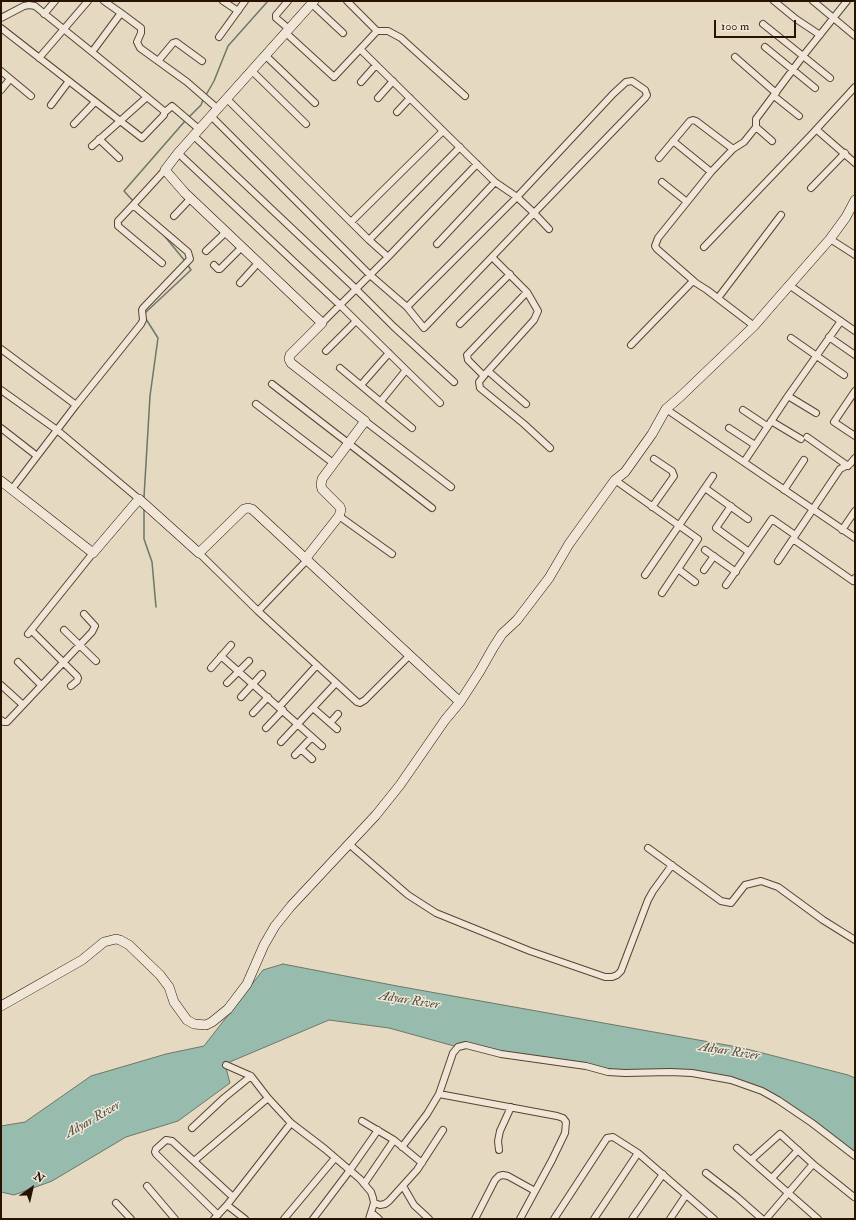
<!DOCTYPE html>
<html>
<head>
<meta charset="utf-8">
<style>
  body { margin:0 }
  #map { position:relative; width:856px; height:1220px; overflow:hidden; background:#e6d9c1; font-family:"IM FELL Double Pica",serif }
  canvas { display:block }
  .frame { position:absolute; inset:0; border:2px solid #281200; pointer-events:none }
  .north { position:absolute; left:12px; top:1168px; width:40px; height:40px; -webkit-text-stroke:3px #efe6d7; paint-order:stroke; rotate:34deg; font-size:11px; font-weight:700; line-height:16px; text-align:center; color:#281200 }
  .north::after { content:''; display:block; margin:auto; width:14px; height:18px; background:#281200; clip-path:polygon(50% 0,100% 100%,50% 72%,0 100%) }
  .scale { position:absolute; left:714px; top:20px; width:82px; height:18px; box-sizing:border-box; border:2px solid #281200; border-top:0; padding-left:5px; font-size:12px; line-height:14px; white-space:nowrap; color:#281200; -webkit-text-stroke:3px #efe6d7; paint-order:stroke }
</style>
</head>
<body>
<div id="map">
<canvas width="856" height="1220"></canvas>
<div class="frame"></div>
<div class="north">N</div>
<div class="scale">100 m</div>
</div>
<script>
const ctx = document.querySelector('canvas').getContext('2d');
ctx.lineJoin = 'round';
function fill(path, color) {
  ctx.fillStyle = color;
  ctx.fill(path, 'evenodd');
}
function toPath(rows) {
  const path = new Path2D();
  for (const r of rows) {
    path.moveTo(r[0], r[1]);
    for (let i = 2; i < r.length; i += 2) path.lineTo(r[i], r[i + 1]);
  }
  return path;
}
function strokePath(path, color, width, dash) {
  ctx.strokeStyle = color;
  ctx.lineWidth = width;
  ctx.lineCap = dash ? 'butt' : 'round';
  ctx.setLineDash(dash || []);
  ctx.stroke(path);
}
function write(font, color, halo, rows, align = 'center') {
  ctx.font = font + ' "IM FELL Double Pica",serif';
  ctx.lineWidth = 3;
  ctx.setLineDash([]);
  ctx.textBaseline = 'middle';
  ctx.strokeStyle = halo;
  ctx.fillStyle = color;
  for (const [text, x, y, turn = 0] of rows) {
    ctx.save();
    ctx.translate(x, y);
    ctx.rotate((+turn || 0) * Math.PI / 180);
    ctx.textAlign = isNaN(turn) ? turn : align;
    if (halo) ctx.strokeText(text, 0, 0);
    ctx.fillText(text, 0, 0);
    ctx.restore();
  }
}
const water = toPath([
  [283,964,397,986,743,1048,848,1075,855,1078,855,1157,821,1130,761,1090,700,1074,589,1069,454,1046,389,1028,329,1020,225,1064,230,1083,178,1121,126,1137,52,1181,14,1195,1,1192,1,1126,25,1122,91,1076,166,1054,204,1046,263,970,283,964]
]);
const stream = toPath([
  [206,95,214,81,228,46,268,1],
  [188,118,201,105,203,100],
  [134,202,124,191,185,121],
  [162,233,185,261],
  [145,313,191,270,187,264],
  [144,497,150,396,158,338,146,319],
  [144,509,144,539,152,562,156,607]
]);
const street = toPath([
  [104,1,121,13],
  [223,1,238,11],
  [288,1,276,15,276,18,289,29],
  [774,1,796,19,820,35],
  [813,1,855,36],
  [312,4,343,33],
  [44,14,55,1],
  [1,18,24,6,29,5,35,6,92,52,121,13,141,28,141,33,137,42,140,48,187,82,218,109],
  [763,24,803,56,847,1],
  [1,28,142,138,164,115,164,111,92,52],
  [377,31,388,31,401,38,465,96],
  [286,33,334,77,377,31,347,1],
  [219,37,245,1],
  [765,47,815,88],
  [266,56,315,103],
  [735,57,776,93],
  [39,58,88,1],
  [158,61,173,43,176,42,202,61],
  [1,71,31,96],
  [252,71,306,124],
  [361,82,376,65],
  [1,90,10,79],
  [774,96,799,116],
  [378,98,393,81],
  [227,99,369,240,388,257,370,275,407,307,424,328,534,213,517,197,495,182,361,50],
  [51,105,69,81],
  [397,112,410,98],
  [164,113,172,106,200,130],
  [74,124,95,102],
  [817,130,855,163],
  [194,136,356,289,393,326,454,382],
  [99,139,119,158],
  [673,141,711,172],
  [772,141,756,127,756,119,803,56,830,78],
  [92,146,147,97],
  [178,153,340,305,370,275,211,116],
  [659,158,690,121,693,120,696,121,733,149],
  [662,182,687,202],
  [811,188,845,153],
  [133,205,118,221,118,226,162,263],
  [174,216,191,198],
  [351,222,443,131],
  [830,239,855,255],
  [369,240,460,147],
  [437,244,495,182],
  [704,247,812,134,855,87],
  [206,251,226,232],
  [388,257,477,164],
  [492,257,527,292,538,311,534,320,488,371,526,404],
  [214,265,218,269,220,269,242,247],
  [240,283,258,263],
  [789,285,855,331],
  [718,298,781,215],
  [407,307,517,197,613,94,626,82,632,81,645,90,647,95,645,98,534,213,549,229],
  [322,323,340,305,406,370],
  [460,324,510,274],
  [754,326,707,290,696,283,657,249,655,246,658,238,711,172,733,149,744,142,756,127],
  [829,337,855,355],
  [791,338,844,375],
  [631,345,693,281],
  [1,349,76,405],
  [326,351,356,321],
  [340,368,412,428],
  [486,373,479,382,480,388,524,424,550,448],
  [484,376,468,360,467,355,527,292],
  [272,384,432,508],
  [361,385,389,353],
  [1,390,57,430,139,499],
  [855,391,834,422,855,436],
  [788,396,816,413],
  [381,401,406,370,440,403],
  [256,404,333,463],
  [666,409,855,538],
  [743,410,767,426],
  [365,421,451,487],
  [771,421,801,439],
  [1,428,37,456],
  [729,428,755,445],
  [807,437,848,466],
  [744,462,788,396,841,321],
  [615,480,698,539,662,593],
  [705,488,748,519],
  [12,489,76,405,141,324,143,320,142,310,143,308,190,259,188,252,133,205,165,170],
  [784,490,804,460],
  [731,506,716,528,749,552],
  [652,507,674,476,672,471,654,459],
  [339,516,392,554],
  [842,530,855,511],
  [793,539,853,581,855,578],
  [705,550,736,572],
  [199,553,258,611,357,702,360,703,365,700,410,655],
  [778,561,840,469,850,464,855,458],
  [678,569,695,582],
  [704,570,714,556],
  [645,575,713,476],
  [726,585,772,519,795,535],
  [258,611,308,559],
  [31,630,77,676,78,678,77,681,71,686],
  [64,630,96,661],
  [28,634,93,553],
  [221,656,322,746],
  [18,662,41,685],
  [211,668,231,645],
  [227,683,249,661],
  [1,685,22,704],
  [241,697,262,674],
  [279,707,317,665],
  [313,708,337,729],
  [253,713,268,697],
  [1,720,4,722,7,722,92,632,95,626,84,614],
  [330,723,338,714],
  [266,728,283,710],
  [281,742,336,683],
  [301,749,312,759],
  [295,755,312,737],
  [349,844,408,895,436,913,530,951,605,977,612,977,617,975,621,971,648,900,653,891,672,865],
  [648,848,721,901,731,903,745,885,761,881,778,887,823,920,855,940],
  [226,1065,251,1076,268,1098,291,1123,325,1149,360,1179,371,1192,373,1198,374,1203,369,1219],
  [439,1094,557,1116,563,1118,566,1122,565,1133,552,1160,520,1219],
  [362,1121,394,1140,422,1163],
  [192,1128,224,1098,251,1076],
  [402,1147,427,1114,439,1094,453,1053,458,1047,466,1045,501,1054,586,1066,608,1072,625,1073,670,1072,692,1073,731,1080,762,1091,778,1100,812,1123,855,1156],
  [737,1148,818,1219],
  [499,1150,498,1141,500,1131,511,1107],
  [751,1160,780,1134,813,1164,854,1197],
  [194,1161,268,1098],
  [706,1173,737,1197,762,1219],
  [772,1178,798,1150],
  [364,1184,394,1140],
  [147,1186,175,1219],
  [403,1186,414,1205,429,1219],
  [116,1203,131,1219],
  [374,1203,380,1205,385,1204,389,1201,417,1170,443,1130],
  [227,1205,245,1219],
  [372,1213,379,1219],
  [218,1215,156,1154,155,1152,156,1149,166,1140,172,1141,233,1197],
  [214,1219,227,1205,291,1123],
  [284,1219,335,1158],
  [313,1219,350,1170,378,1130],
  [475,1219,495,1180,499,1176,503,1175,508,1176,535,1191],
  [554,1219,605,1141,607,1138,613,1137,638,1153,714,1219],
  [594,1219,638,1153],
  [632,1219,663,1174],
  [670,1219,686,1195],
  [766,1219,813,1164]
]);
const secondary = toPath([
  [1,481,93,553,139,499,199,553,244,509,248,508,252,509,460,702],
  [306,558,339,516,341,510,340,507,322,489,321,485,322,479,365,421,291,363,289,359,290,355,322,323,185,193,165,170,178,153,314,1],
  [1,1006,82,960,104,942,116,939,120,940,129,945,160,975,169,987,174,1002,187,1020,194,1024,206,1025,212,1022,228,1009,247,984,264,945,275,926,291,906,376,815,400,785,445,720,460,702,480,671,493,648,502,634,517,620,549,578,569,544,615,480,625,472,652,434,666,409,681,396,754,326,773,304,830,239,846,217,855,200]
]);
const waterNames = [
  ["Adyar River",409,1001,9],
  ["Adyar River",729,1052,9],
  ["Adyar River",93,1120,-30]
];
fill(water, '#97bbad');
strokePath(water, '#6b7768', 1);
strokePath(stream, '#6b7768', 1.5);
strokePath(street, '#584430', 8);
strokePath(secondary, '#281200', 10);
strokePath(street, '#efe6d7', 6);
strokePath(secondary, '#efe6d7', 9);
write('italic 13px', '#4f4d3d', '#efe6d7', waterNames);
</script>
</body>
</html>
